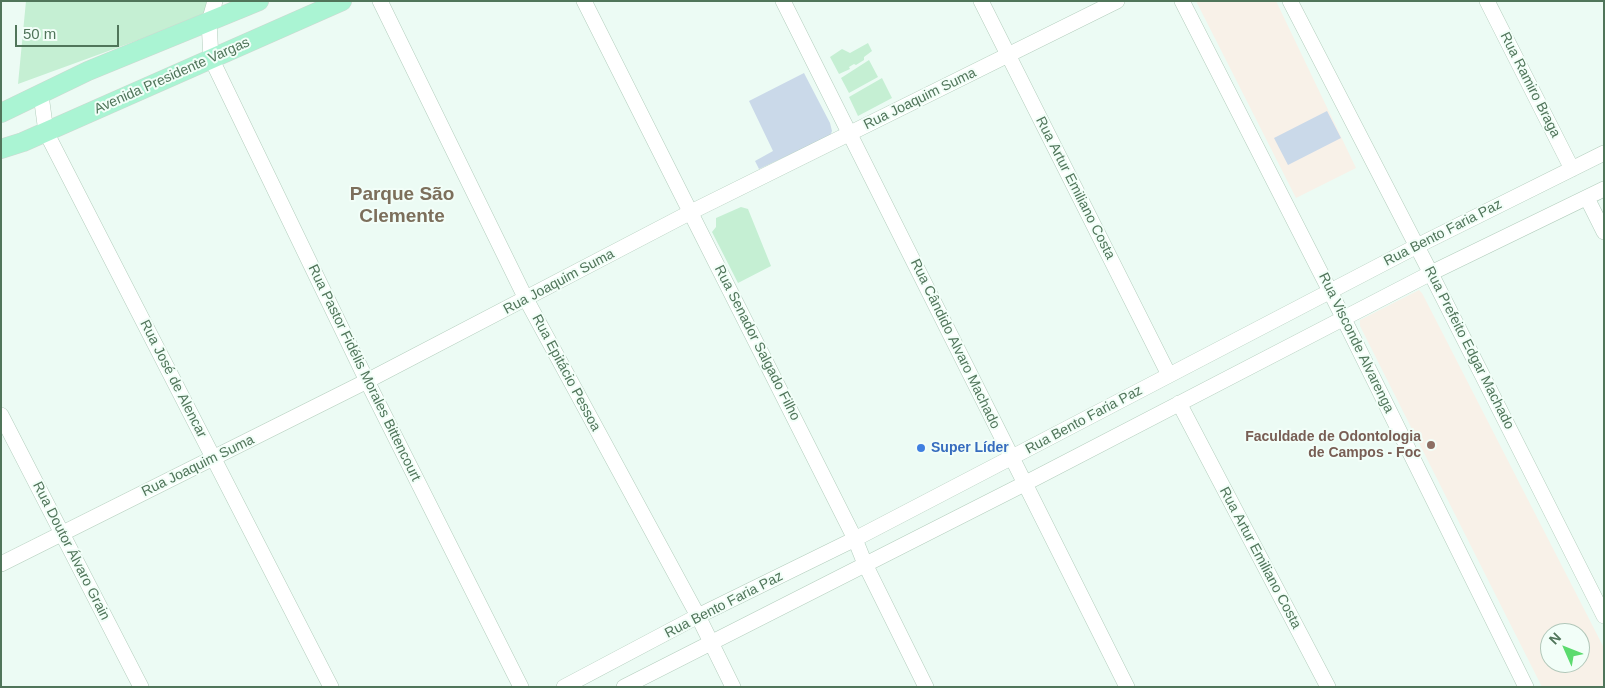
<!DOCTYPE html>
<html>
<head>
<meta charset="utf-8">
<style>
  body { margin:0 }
  #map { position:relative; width:1605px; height:688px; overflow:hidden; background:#ecfbf4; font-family:Helvetica,sans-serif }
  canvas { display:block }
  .frame { position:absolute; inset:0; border:2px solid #50755a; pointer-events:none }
  .north { position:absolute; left:1540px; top:623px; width:50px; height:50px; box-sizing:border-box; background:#f2fef8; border:1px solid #b1c7b9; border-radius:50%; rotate:314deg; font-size:14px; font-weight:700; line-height:20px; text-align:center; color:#50755a }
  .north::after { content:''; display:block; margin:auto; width:18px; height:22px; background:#5bdb6e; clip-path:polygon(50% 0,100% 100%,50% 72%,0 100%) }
  .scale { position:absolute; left:15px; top:25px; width:104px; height:22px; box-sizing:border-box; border:2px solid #50755a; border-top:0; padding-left:6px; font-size:15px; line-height:18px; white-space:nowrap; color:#50755a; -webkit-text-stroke:4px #f2fef8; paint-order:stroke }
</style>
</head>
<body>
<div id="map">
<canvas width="1605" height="688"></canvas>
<div class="frame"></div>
<div class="north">N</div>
<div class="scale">50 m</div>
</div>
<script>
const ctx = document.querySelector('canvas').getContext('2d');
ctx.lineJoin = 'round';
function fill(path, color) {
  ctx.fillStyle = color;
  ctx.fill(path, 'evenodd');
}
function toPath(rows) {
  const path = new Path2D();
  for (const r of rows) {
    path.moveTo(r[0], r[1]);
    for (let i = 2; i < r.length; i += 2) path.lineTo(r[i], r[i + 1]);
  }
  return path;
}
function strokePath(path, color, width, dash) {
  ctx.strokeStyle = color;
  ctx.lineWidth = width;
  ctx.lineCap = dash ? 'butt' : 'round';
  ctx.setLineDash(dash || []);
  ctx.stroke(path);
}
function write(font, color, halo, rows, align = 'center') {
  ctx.font = font + ' Helvetica,sans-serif';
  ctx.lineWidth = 4;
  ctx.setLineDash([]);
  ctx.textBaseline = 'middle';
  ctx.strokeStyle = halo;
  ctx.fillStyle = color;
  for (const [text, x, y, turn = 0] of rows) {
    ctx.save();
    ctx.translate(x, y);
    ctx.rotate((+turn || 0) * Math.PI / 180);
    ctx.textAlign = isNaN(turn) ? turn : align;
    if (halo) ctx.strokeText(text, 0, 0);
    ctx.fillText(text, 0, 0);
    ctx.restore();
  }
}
const education = toPath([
  [1196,1,1276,1,1356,168,1296,198],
  [1419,290,1422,293,1604,648,1604,687,1542,687,1360,326,1360,320],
  [1550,633,1580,633,1580,663,1550,663]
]);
const green = toPath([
  [804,73,830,123,832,131,830,136,759,169,755,161,773,151,749,101],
  [1327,111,1341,138,1288,165,1274,138]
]);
const building = toPath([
  [26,1,210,1,207,15,18,84],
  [868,43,872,51,864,57,864,60,856,65,854,64,849,67,850,69,839,74,830,57,842,49,850,53],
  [869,60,878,77,849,93,841,78],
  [882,78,892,98,858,116,849,97],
  [741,207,748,209,771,266,738,283,712,232,716,227,716,218]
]);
const minor = toPath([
  [215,1,209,22,211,58,367,381,521,687],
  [380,1,526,299,698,616,733,687],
  [584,1,855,539,865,564,926,687],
  [783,1,1127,687],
  [981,1,1169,375],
  [1182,1,1330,291,1526,687],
  [1290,1,1425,262,1604,616],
  [1487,1,1572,169],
  [41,95,46,132,331,687],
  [1587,198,1604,232],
  [1179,403,1328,687],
  [1,415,141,687],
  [1,564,367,381,691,212,1117,1],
  [564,687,698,616,855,539,1417,246,1604,153],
  [624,687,1024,484,1431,273,1604,189]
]);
const major = toPath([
  [1,113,88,71,259,1],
  [1,149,23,142,342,1]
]);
const markers = [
  [1431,445,5,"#8d6e63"],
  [921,448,5,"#3f7fe0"]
];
const streetNames = [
  ["Avenida Presidente Vargas",172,76,-24],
  ["Rua Ramiro Braga",1530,85,63],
  ["Rua Joaquim Suma",920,99,-26],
  ["Rua Artur Emiliano Costa",1075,188,63],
  ["Rua Bento Faria Paz",1443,233,-27],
  ["Rua Joaquim Suma",559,282,-28],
  ["Rua Senador Salgado Filho",757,343,63],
  ["Rua Visconde Alvarenga",1356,343,64],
  ["Rua Cândido Alvaro Machado",955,344,64],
  ["Rua Prefeito Edgar Machado",1469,348,63],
  ["Rua Pastor Fidélis Morales Bittencourt",364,373,64],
  ["Rua Epitácio Pessoa",566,373,62],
  ["Rua José de Alencar",173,379,63],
  ["Rua Bento Faria Paz",1084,420,-28],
  ["Rua Joaquim Suma",198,466,-26],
  ["Rua Doutor Álvaro Grain",71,551,63],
  ["Rua Artur Emiliano Costa",1260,558,62],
  ["Rua Bento Faria Paz",724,605,-27]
];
const educationNames = [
  ["Faculdade de Odontologia",1421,437],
  ["de Campos - Foc",1421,453]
];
const shopNames = [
  ["Super Líder",931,448]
];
const districtNames = [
  ["Parque São",402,195],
  ["Clemente",402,217]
];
fill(education, '#f8f1e8');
fill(green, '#cad9e9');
fill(building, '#c5efd3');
strokePath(minor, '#b2cdbc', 16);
strokePath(major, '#ced8d1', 20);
strokePath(minor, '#fff', 15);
strokePath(major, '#aaf4d3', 19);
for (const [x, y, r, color] of markers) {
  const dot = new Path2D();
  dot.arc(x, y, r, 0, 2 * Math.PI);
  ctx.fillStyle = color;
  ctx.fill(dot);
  strokePath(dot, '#f2fef8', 2);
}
write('14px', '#50755a', '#f2fef8', streetNames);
write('bold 14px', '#785e54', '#f2fef8', educationNames, 'right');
write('bold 14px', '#366cbe', '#f2fef8', shopNames, 'left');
write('bold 19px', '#7c6f5b', '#f2fef8', districtNames);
</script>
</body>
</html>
